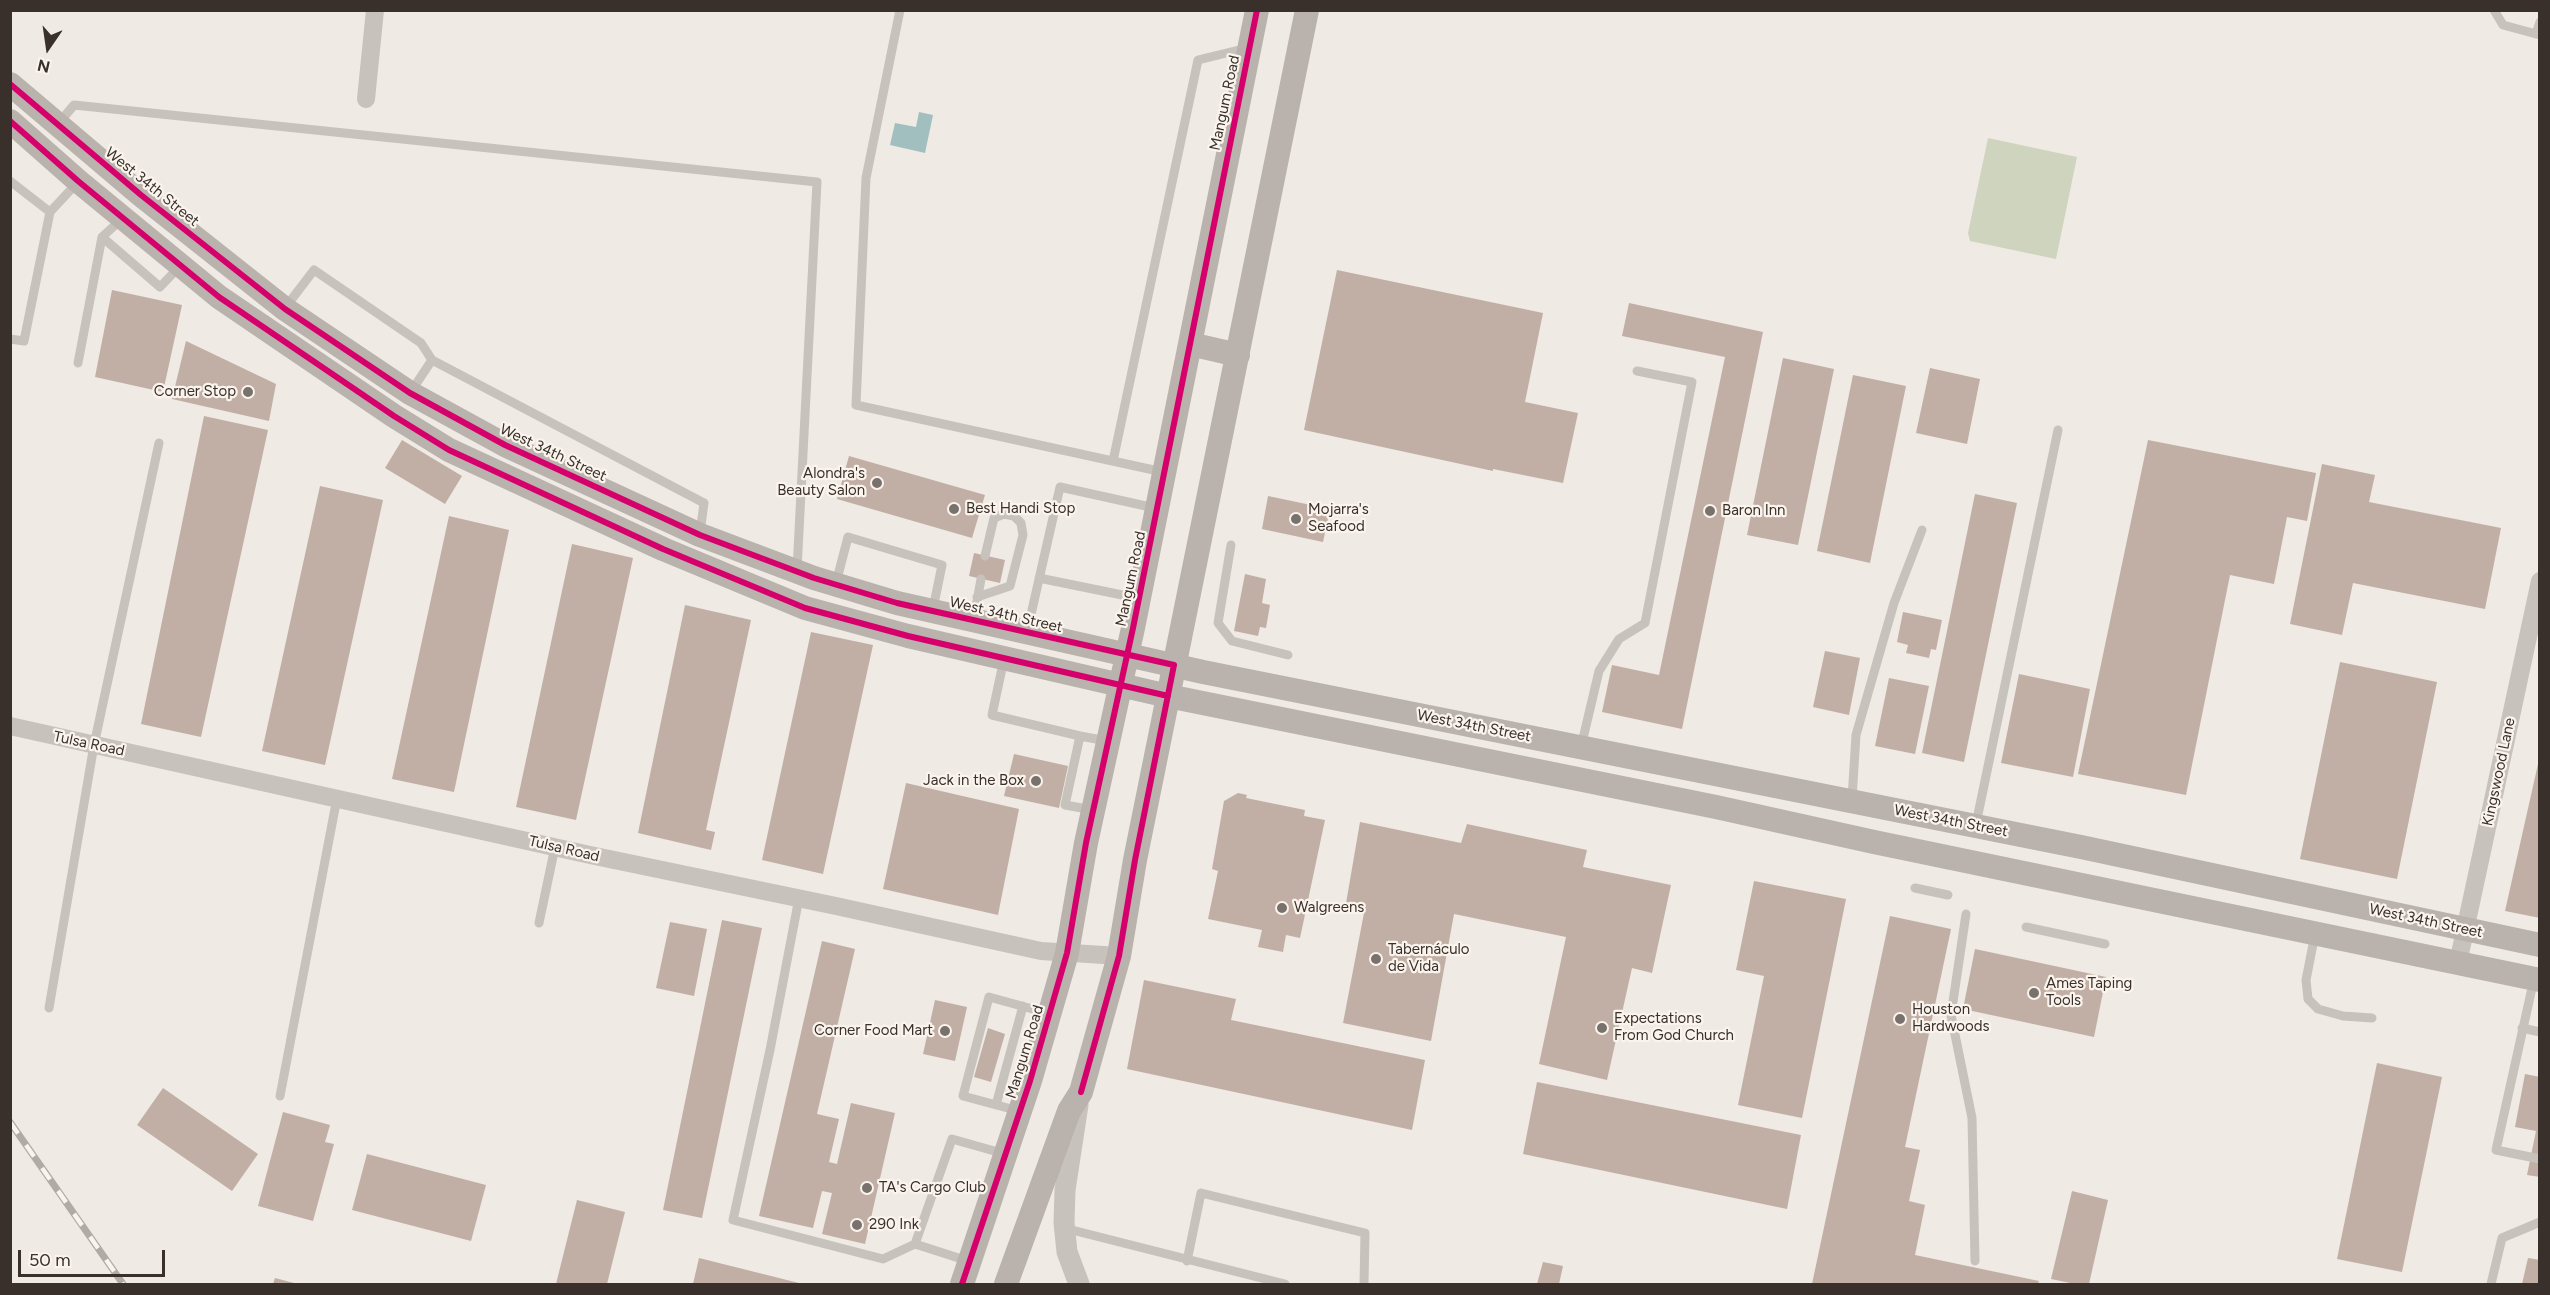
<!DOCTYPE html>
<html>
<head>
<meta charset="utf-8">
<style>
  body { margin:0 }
  #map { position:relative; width:2550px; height:1295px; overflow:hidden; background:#efeae4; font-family:Figtree,sans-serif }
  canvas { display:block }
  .frame { position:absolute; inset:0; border:12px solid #39302b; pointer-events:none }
  .north { position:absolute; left:18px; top:18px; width:60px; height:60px; -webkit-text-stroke:4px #faf4ed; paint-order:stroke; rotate:193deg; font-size:16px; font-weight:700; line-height:24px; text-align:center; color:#39302b }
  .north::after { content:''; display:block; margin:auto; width:21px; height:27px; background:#39302b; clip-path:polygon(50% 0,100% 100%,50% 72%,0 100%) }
  .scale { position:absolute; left:18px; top:1250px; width:147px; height:27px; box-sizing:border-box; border:3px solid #39302b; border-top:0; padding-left:8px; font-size:18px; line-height:21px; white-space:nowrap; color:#39302b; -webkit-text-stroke:4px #faf4ed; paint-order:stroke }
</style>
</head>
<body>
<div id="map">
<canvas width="2550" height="1295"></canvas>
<div class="frame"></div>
<div class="north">N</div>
<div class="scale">50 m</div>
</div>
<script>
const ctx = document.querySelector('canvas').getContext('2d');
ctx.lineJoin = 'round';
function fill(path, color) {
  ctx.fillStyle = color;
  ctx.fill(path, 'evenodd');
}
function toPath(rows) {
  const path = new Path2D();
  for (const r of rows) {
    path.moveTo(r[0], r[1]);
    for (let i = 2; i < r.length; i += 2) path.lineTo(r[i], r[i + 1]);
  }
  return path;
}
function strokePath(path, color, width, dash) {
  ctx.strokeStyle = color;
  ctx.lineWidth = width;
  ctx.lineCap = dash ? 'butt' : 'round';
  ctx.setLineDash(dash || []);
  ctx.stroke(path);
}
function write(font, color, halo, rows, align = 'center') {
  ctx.font = font + ' Figtree,sans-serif';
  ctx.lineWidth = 4.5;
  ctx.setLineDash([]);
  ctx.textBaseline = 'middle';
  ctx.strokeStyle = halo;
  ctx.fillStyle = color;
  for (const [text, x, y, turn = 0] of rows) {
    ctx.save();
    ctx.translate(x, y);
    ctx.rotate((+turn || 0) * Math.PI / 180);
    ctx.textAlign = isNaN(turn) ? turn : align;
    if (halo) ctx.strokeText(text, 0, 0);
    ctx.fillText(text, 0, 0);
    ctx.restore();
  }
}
const green = toPath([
  [1988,138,2077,157,2056,259,1970,241,1968,233]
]);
const water = toPath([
  [919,112,933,115,925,153,890,145,895,123,916,127]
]);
const building = toPath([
  [1337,270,1543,313,1525,402,1578,413,1563,483,1493,469,1493,471,1304,430],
  [112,290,182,305,163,392,95,377],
  [1629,303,1763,332,1682,729,1602,712,1612,665,1659,675,1725,357,1622,336],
  [186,341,276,384,269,421,172,399],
  [1783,358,1834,369,1798,545,1747,535],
  [1930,368,1980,379,1967,444,1916,433],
  [1853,375,1906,386,1870,563,1817,551],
  [204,416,268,430,201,737,141,724],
  [402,440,462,476,445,504,385,468],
  [2148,440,2316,473,2307,521,2287,517,2274,584,2230,575,2186,795,2078,774],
  [849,456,985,495,972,538,837,499],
  [2322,464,2375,475,2369,502,2501,528,2485,609,2353,583,2342,635,2290,624],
  [320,486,383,500,325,765,262,751],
  [1975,494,2017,503,1964,762,1922,753],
  [1268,496,1330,509,1323,542,1262,529],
  [449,516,509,530,454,792,392,779],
  [572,544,633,558,576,820,516,807],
  [974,553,1005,560,1000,583,969,576],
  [1245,574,1266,579,1262,603,1270,605,1266,628,1260,627,1258,636,1234,631],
  [685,605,751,620,706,830,715,832,711,850,638,833],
  [1903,612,1942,620,1936,650,1931,649,1929,658,1906,653,1908,645,1897,642],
  [811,632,873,645,823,874,762,860],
  [1825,651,1860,658,1849,715,1813,707],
  [2340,662,2437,682,2397,879,2300,859],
  [2019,674,2090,689,2073,777,2001,763],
  [1889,678,1929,686,1915,754,1875,746],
  [1014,754,1068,766,1059,808,1004,796],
  [2540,755,2540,918,2505,911],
  [906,783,1019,809,998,915,883,889],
  [1238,793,1247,795,1246,798,1305,810,1304,816,1325,820,1300,938,1286,935,1283,952,1258,947,1262,930,1208,919,1218,871,1212,869,1224,801],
  [1360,822,1461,843,1467,824,1587,850,1583,867,1671,885,1652,973,1632,968,1607,1080,1539,1064,1566,937,1454,914,1431,1041,1343,1023,1364,913,1345,909],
  [1754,881,1846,899,1802,1118,1738,1105,1764,976,1736,970],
  [1890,916,1951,929,1905,1147,1920,1150,1909,1201,1925,1205,1915,1255,2039,1281,2038,1284,1812,1284],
  [722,920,762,928,702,1218,663,1210],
  [670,922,707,929,694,996,656,988],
  [822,941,855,949,817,1114,839,1119,829,1162,837,1164,851,1103,895,1113,865,1244,822,1234,832,1193,822,1191,813,1228,759,1216],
  [1975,949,2106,977,2094,1037,1963,1009],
  [1144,980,1236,999,1231,1020,1425,1060,1412,1130,1127,1069],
  [935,1000,967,1007,955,1061,923,1054],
  [988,1028,1005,1034,991,1082,974,1077],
  [2377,1063,2442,1077,2402,1272,2337,1259],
  [2525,1074,2540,1077,2540,1177,2527,1175,2536,1131,2515,1127],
  [1537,1082,1801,1135,1787,1209,1523,1154],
  [163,1088,258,1154,232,1191,137,1125],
  [283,1112,330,1125,325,1142,334,1144,313,1221,258,1206],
  [367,1154,486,1185,471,1241,352,1210],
  [2072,1191,2108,1200,2089,1284,2075,1284,2051,1279],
  [577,1200,625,1212,607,1284,556,1284],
  [699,1258,803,1284,693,1284],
  [2528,1258,2540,1260,2540,1284,2522,1284],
  [1543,1262,1563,1266,1559,1284,1537,1284],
  [275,1278,298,1284,273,1284]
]);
const service = toPath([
  [900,10,866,178,856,405,1163,472],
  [2494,10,2503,25,2540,35],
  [2536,34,2540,22],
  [59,123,74,105,817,182,797,570],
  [10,181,50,212],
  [123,218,102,237,160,287,179,267],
  [285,308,314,270,421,343,432,360,704,503,700,533],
  [10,339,24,341,50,212,77,183],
  [78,363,102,237],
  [410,393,432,360],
  [1113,461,1198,60,1247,48],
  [1231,545,1218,623,1232,641,1288,655],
  [1039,578,1137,598],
  [836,583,848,537,942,565,933,609],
  [977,597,1010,586,1023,535,1021,523,1014,516,1004,514,994,518,985,556],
  [974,618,981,579],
  [1027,632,1060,487,1155,508],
  [1004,659,992,715,1080,736],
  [1581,747,1599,671,1619,639,1645,623,1692,382,1637,371],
  [1852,799,1856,735,1894,603,1922,530],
  [1093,810,1065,805,1080,736,1107,741],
  [1976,824,2058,430],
  [1915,888,1948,895],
  [799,898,770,1050,733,1220,883,1259,915,1244],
  [1966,914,1951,1015,1972,1118,1975,1261],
  [539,923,555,847],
  [2026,927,2105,944],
  [2315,934,2306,980,2308,999,2318,1009,2343,1016,2372,1018],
  [2534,979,2496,1150,2540,1159],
  [49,1008,94,745,159,443],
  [2522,1028,2540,1032],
  [280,1096,337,798],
  [996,1105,1023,1006],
  [1019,1111,963,1096,989,997,1047,1013],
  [1064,1228,1285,1284],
  [968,1261,915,1244,952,1139,1005,1154],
  [1187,1261,1201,1193,1365,1233,1364,1284],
  [2491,1284,2502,1238,2540,1222]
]);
const minor = toPath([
  [366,99,375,10],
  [10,726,590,855,836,906,1041,951,1119,956],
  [2458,963,2540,581]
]);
const tertiary = toPath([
  [1078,1105,1065,1190,1064,1223,1067,1252,1079,1284]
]);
const secondary = toPath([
  [10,84,141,195,285,309,410,393,505,445,700,535,814,578,897,603,1203,672,2081,847,2540,945],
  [10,121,78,181,219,297,394,416,449,450,663,549,805,608,908,636,1168,696,1716,807,1874,842,2540,980],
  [1190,344,1238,355],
  [962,1284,1030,1081,1067,953,1086,843,1133,628,1257,10],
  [1006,1284,1069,1111,1081,1092,1119,956,1135,860,1307,10]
]);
const rail = toPath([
  [10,1122,123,1284]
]);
const cycleway = toPath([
  [10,84,141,195,285,309,410,393,505,445,700,535,814,578,897,603,1174,665,1135,860,1119,956,1081,1092],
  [10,121,78,181,219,297,394,416,449,450,663,549,805,608,908,636,1168,696],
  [962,1284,1030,1081,1067,953,1086,843,1133,628,1257,10]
]);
const markers = [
  [248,392,6,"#79716c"],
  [877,483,6,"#79716c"],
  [954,509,6,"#79716c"],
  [1710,511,6,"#79716c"],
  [1296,519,6,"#79716c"],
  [1036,781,6,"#79716c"],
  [1282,908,6,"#79716c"],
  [1376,959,6,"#79716c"],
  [2034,993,6,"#79716c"],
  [1900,1019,6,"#79716c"],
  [1602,1028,6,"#79716c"],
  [945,1031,6,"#79716c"],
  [867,1188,6,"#79716c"],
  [857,1225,6,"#79716c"]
];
const streetNames = [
  ["Mangum Road",1225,103,-78],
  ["West 34th Street",152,187,39],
  ["West 34th Street",553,453,25],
  ["Mangum Road",1131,579,-78],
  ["West 34th Street",1006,615,13],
  ["West 34th Street",1474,726,11],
  ["Tulsa Road",89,744,12],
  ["Kingswood Lane",2499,772,-78],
  ["West 34th Street",1951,821,11],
  ["Tulsa Road",564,849,13],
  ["West 34th Street",2426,921,12],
  ["Mangum Road",1025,1052,-73]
];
const poiNames = [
  ["Corner Stop",236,392,"right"],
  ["Alondra's",865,474,"right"],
  ["Beauty Salon",865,491,"right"],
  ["Best Handi Stop",966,509],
  ["Mojarra's",1308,510],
  ["Seafood",1308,527],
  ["Baron Inn",1722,511],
  ["Jack in the Box",1024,781,"right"],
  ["Walgreens",1294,908],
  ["Tabernáculo",1388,950],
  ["de Vida",1388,967],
  ["Ames Taping",2046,984],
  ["Tools",2046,1001],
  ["Houston",1912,1010],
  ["Hardwoods",1912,1027],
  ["Expectations",1614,1019],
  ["From God Church",1614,1036],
  ["Corner Food Mart",933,1031,"right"],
  ["TA's Cargo Club",879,1188],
  ["290 Ink",869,1225]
];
fill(green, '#cfd4bf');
fill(water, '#a1bfbf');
fill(building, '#c1afa6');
strokePath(service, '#c8c2bd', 9);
strokePath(minor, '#c8c2bd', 18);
strokePath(tertiary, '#c8c2bd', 21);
strokePath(secondary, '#b9b2ad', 24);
strokePath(rail, '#b0aba7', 7);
strokePath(rail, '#faf4ed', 4.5, [14]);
strokePath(cycleway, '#d6006c', 6);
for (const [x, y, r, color] of markers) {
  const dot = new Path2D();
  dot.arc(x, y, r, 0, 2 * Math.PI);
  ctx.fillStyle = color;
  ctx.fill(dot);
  strokePath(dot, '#faf4ed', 2);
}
write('15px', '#39302b', '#faf4ed', streetNames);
write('15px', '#39302b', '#faf4ed', poiNames, 'left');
</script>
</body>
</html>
